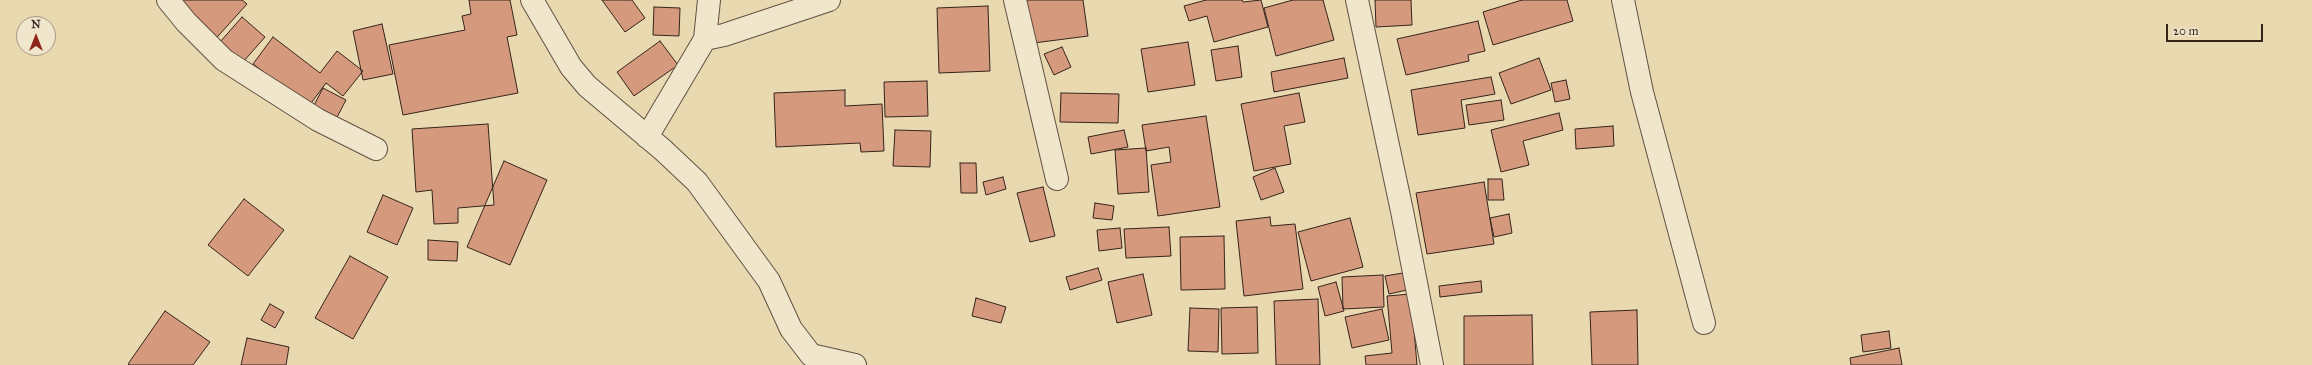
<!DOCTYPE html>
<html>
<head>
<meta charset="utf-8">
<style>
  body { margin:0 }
  #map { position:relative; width:2312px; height:365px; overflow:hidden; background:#e8d9b0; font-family:"IM FELL Great Primer",serif }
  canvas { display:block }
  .north { position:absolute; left:16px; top:16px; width:40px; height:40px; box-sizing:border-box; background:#f0e6cc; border:1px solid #a69886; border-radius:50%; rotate:0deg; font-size:11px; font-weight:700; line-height:16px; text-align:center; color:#36231c }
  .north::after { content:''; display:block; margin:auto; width:14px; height:18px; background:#8f2418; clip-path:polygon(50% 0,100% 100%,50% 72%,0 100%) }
  .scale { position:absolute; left:2166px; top:24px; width:97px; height:18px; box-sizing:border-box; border:2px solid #36231c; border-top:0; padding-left:5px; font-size:12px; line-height:14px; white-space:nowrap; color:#36231c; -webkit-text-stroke:3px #f0e6cc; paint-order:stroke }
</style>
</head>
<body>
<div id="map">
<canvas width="2312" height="365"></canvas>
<div class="north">N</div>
<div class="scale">20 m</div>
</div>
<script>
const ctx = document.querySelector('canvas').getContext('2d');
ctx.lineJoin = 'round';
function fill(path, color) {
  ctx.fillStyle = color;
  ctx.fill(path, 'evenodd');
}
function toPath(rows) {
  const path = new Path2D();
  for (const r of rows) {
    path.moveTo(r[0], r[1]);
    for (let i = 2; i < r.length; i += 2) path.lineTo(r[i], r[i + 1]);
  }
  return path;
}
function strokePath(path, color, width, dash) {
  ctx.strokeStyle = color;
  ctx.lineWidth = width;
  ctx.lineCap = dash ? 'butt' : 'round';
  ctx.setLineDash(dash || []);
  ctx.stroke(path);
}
const building = toPath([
  [177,0,242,0,247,4,210,45,177,0],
  [469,0,510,0,517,35,507,37,518,93,403,115,389,45,465,30,462,16,471,14,469,0],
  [602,0,632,0,645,18,625,32,602,0],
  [1020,0,1083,0,1088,36,1026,44,1020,0],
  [1206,0,1242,0,1243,2,1261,0,1268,27,1214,42,1207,16,1189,21,1184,6,1206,0],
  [1293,0,1323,0,1334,40,1276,56,1264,8,1293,0],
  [1375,0,1411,0,1412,25,1376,27,1375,0],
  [1522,0,1567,0,1573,21,1493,45,1483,12,1522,0],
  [988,6,990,71,939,73,937,8,988,6],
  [654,7,680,8,679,36,653,35,654,7],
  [242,17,265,37,236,70,213,50,242,17],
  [1478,21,1485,51,1468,55,1469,61,1406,75,1397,39,1478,21],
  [382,24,393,74,363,80,353,31,382,24],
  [273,37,320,73,337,51,363,71,343,96,326,83,309,106,253,64,273,37],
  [660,41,678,65,634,96,617,72,660,41],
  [1188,42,1195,85,1148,92,1141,49,1188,42],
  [1238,46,1242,77,1216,81,1211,50,1238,46],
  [1062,47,1071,67,1054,75,1044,54,1062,47],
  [1344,58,1348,78,1274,92,1271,72,1344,58],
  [1539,58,1551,90,1511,104,1499,73,1539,58],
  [1491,77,1495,94,1461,100,1465,128,1418,135,1411,90,1491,77],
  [1566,80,1570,99,1555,102,1551,83,1566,80],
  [927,81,928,116,885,117,884,82,927,81],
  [323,88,346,100,334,123,311,111,323,88],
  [845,90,845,106,882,104,884,151,861,152,860,143,776,147,774,93,845,90],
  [1061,93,1119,94,1118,123,1060,122,1061,93],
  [1299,93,1305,122,1284,126,1291,164,1254,171,1241,104,1299,93],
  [1501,100,1504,120,1469,125,1466,105,1501,100],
  [1559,113,1563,130,1523,141,1529,165,1501,172,1491,130,1559,113],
  [1206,116,1220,207,1158,216,1151,165,1171,162,1169,147,1146,151,1142,125,1206,116],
  [488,124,494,205,458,208,458,223,434,224,432,190,416,192,412,129,488,124],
  [1613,126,1614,146,1576,149,1575,129,1613,126],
  [895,130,931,131,930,167,893,166,895,130],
  [1124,130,1128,147,1091,154,1088,137,1124,130],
  [1146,148,1149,192,1118,194,1115,150,1146,148],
  [504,161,547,180,510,265,467,247,504,161],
  [960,163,976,163,977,193,961,193,960,163],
  [1275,168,1284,192,1261,200,1253,177,1275,168],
  [1003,177,1006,189,986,195,983,182,1003,177],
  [1488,179,1502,179,1504,200,1488,200,1488,179],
  [1484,182,1494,244,1427,254,1416,193,1484,182],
  [1043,187,1055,236,1030,242,1017,193,1043,187],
  [383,195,413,208,397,245,367,232,383,195],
  [244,199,284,230,248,276,208,245,244,199],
  [1095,203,1114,206,1112,220,1093,218,1095,203],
  [1509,214,1512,233,1494,237,1490,218,1509,214],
  [1270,217,1271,226,1295,224,1303,289,1244,296,1236,221,1270,217],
  [1350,218,1363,267,1311,281,1298,232,1350,218],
  [1169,227,1171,256,1126,258,1124,229,1169,227],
  [1120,228,1122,248,1099,251,1097,230,1120,228],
  [1224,236,1225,289,1181,290,1180,237,1224,236],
  [428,240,458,242,457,261,428,260,428,240],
  [350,256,388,277,353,339,315,318,350,256],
  [1098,268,1102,280,1070,290,1066,277,1098,268],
  [1403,273,1407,290,1389,294,1385,276,1403,273],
  [1143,274,1152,315,1117,323,1108,282,1143,274],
  [1383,275,1384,307,1343,309,1342,277,1383,275],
  [1481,281,1482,292,1440,297,1439,286,1481,281],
  [1336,282,1344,311,1325,316,1318,287,1336,282],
  [1411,294,1417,365,1366,365,1365,356,1392,353,1387,296,1411,294],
  [976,298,1006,307,1001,323,972,316,976,298],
  [1318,299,1320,365,1276,365,1274,301,1318,299],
  [270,304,284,312,275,328,261,320,270,304],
  [1257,307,1258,353,1222,354,1221,308,1257,307],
  [1190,308,1219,309,1218,352,1188,351,1190,308],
  [1382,309,1389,340,1352,348,1345,317,1382,309],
  [1637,310,1638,365,1592,365,1590,312,1637,310],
  [165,311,210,342,193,365,130,365,128,364,165,311],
  [1532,315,1533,365,1464,365,1464,316,1532,315],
  [1889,331,1891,348,1863,352,1861,335,1889,331],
  [247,338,289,347,286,365,241,365,247,338],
  [1899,348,1902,365,1851,365,1850,358,1899,348]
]);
const street = toPath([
  [168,0,186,22,224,60,318,120,376,149],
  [532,0,571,67,587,86,663,150,697,182,769,281,791,329,811,355,855,365],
  [709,0,705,39,724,35,829,0],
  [1015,0,1057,179],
  [1357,0,1402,211,1432,365],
  [1623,0,1642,92,1704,323],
  [647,137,705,39]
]);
fill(building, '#d59a7d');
strokePath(building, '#36231c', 1);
strokePath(street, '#625041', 24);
strokePath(street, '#f0e6cc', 22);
</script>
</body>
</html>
